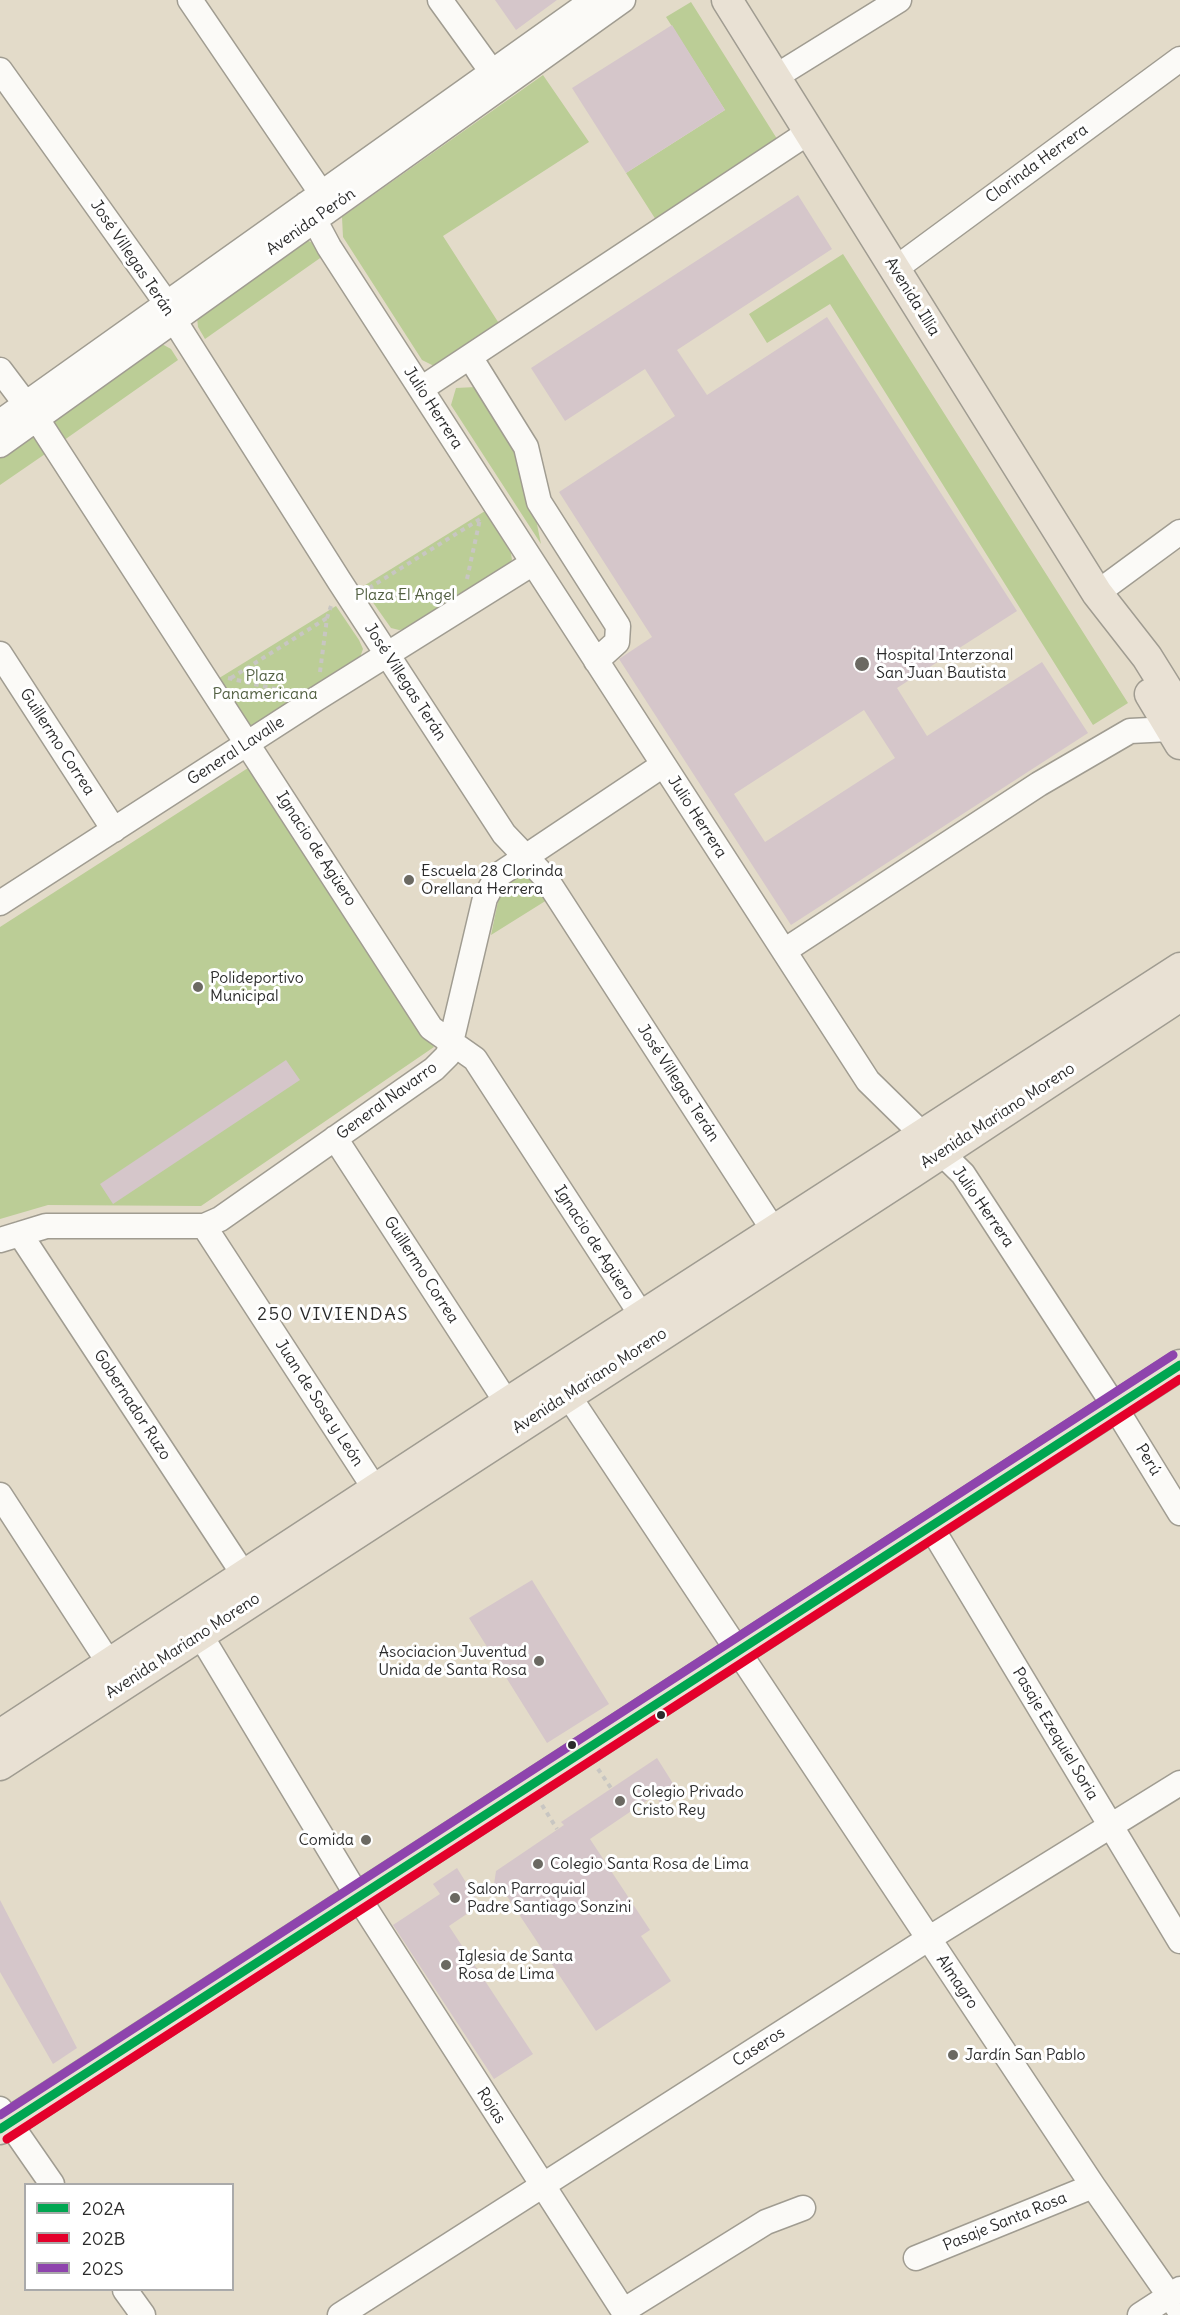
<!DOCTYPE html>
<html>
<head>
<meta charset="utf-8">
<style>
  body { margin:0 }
  #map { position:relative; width:1180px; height:2315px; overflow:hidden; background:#e3dbc9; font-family:Delius,sans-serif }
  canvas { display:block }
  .legend { position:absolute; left:24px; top:2183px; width:210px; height:108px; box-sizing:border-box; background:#fff; border:2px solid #aaa; margin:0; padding:8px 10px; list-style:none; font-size:18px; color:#2b2b2b }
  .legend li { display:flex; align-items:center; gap:12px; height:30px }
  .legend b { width:30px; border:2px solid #aaa }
</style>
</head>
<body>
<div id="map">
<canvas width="1180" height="2315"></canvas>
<ul class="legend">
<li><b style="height:8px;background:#00a651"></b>202A</li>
<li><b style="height:8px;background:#e4002b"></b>202B</li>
<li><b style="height:8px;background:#8e44ad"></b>202S</li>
</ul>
</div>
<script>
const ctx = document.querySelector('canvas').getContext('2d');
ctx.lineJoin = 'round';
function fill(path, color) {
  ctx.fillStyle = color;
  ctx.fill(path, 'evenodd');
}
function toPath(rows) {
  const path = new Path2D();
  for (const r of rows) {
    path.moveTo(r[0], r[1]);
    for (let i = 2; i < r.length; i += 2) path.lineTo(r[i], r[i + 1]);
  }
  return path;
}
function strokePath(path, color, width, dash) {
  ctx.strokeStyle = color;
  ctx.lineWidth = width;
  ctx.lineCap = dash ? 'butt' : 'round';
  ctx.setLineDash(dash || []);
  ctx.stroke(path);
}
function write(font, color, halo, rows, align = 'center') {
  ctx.font = font + ' Delius,sans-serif';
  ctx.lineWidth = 6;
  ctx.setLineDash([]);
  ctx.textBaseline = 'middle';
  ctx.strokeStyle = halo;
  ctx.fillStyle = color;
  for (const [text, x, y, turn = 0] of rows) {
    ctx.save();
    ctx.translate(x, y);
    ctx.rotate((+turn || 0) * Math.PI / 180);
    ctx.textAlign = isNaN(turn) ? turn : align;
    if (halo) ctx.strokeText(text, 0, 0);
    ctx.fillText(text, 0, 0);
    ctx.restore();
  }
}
const green = toPath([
  [691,2,779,142,656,220,626,173,725,110,666,17],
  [543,75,589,142,443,236,500,325,436,367,422,360,343,237,342,217],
  [307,240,316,245,323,256,205,339,198,327,197,318],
  [843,254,1128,703,1093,725,830,304,767,343,749,314],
  [162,344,171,349,178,360,60,443,52,422],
  [476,387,525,465,541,544,451,405,456,388],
  [32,436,41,441,48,452,0,485,0,453],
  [485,511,511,553,512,560,508,565,408,629,399,630,391,628,362,587],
  [336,606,359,640,363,649,359,660,254,725,248,725,216,680],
  [248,768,255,768,434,1047,201,1206,48,1205,0,1219,0,927],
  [516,872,527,873,547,900,491,935,500,892]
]);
const building = toPath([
  [495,0,557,0,516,30],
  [672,25,725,110,626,173,572,88],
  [798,195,832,249,677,350,707,395,827,317,1017,611,897,688,927,736,1042,662,1088,733,791,925,619,659,652,637,559,492,675,416,645,369,565,421,531,368],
  [864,710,895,758,765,842,734,794],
  [286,1060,300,1080,113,1204,100,1184],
  [532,1580,609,1704,547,1743,469,1618],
  [657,1758,679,1793,661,1804,655,1795,590,1839,650,1930,641,1936,671,1981,596,2031,503,1890,492,1898,496,1871,564,1825,561,1822],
  [457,1868,480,1905,449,1926,533,2054,494,2079,393,1925,440,1894,433,1884],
  [0,1900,77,2048,53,2064,0,1972]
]);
const path = toPath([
  [467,579,480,519],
  [369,588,480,519],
  [369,589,432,602],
  [320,672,327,618,331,606],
  [228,678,288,692],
  [231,678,327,618],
  [598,1769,611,1788],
  [542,1805,557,1829]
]);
const minor = toPath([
  [190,0,330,206],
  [440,0,500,83],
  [0,70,167,304,174,320,340,582,504,834,545,877,774,1231],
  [775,77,899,0],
  [306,204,329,247,868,1081,963,1174,1115,1407,1180,1513],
  [895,269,1180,59],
  [470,357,526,447,539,502,618,626,617,642,596,661],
  [0,370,37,419,431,1028,475,1059,642,1316],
  [421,389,809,132],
  [0,422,593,0],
  [0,445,623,0],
  [1097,593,1180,532],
  [0,654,114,830],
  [0,903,316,699,533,563],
  [784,951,1039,784,1130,731,1170,729],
  [335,1138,507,1403],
  [204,1226,375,1489],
  [20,1234,244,1575],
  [0,1240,46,1226,204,1226,220,1219,434,1069,448,1055,485,898,497,876,663,765],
  [568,1395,1093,2186,1180,2311],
  [0,1495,109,1663],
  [931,1527,1180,1941],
  [201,1636,358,1897,626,2315],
  [0,2109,52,2184],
  [916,2258,1093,2186],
  [125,2290,143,2315],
  [623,2311,766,2222,803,2208],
  [340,2315,928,1939,1180,1783],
  [1140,2315,1180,2289]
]);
const major = toPath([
  [727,0,1097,593,1147,657,1180,710],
  [1150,694,1180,744],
  [0,1735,496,1410,1180,968],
  [0,1765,913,1172,1180,996],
  [0,2129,1180,1365]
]);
const bus1 = toPath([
  [0,2129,1180,1365]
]);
const bus2 = toPath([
  [7,2139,1180,1379]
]);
const bus3 = toPath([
  [0,2115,1173,1355]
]);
const markers = [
  [862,664,8,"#6b6962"],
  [409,880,6,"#6b6962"],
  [198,987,6,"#6b6962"],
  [539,1661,6,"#6b6962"],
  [661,1715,5,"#2b2b2b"],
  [572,1745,5,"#2b2b2b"],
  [620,1801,6,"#6b6962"],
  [366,1840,6,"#6b6962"],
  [538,1864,6,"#6b6962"],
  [455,1898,6,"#6b6962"],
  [446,1965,6,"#6b6962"],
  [953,2055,6,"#6b6962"]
];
const streetNames = [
  ["Clorinda Herrera",1037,164,-36],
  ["Avenida Perón",311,222,-35],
  ["José Villegas Terán",132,258,56],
  ["Avenida Illia",912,297,58],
  ["Julio Herrera",433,408,57],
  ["José Villegas Terán",405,682,57],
  ["Guillermo Correa",57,742,57],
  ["General Lavalle",236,751,-33],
  ["Julio Herrera",697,817,57],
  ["Ignacio de Agüero",316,849,57],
  ["José Villegas Terán",678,1083,57],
  ["General Navarro",387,1101,-36],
  ["Avenida Mariano Moreno",998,1116,-33],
  ["Julio Herrera",983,1207,55],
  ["Ignacio de Agüero",594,1243,57],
  ["Guillermo Correa",421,1270,57],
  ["Avenida Mariano Moreno",590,1381,-33],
  ["Juan de Sosa y León",319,1403,57],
  ["Gobernador Ruzo",132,1405,57],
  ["Perú",1148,1460,59],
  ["Avenida Mariano Moreno",183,1646,-33],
  ["Pasaje Ezequiel Soria",1055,1734,59],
  ["Almagro",957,1982,56],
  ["Caseros",759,2047,-33],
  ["Rojas",491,2106,57],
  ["Pasaje Santa Rosa",1005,2222,-22]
];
const parkNames = [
  ["Plaza El Angel",405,595],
  ["Plaza",265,676],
  ["Panamericana",265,694]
];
const poiNames = [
  ["Hospital Interzonal",876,655],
  ["San Juan Bautista",876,673],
  ["Escuela 28 Clorinda",421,871],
  ["Orellana Herrera",421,889],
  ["Polideportivo",210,978],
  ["Municipal",210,996],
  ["Asociacion Juventud",527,1652,"right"],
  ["Unida de Santa Rosa",527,1670,"right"],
  ["Colegio Privado",632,1792],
  ["Cristo Rey",632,1810],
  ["Comida",354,1840,"right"],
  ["Colegio Santa Rosa de Lima",550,1864],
  ["Salon Parroquial",467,1889],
  ["Padre Santiago Sonzini",467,1907],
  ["Iglesia de Santa",458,1956],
  ["Rosa de Lima",458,1974],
  ["Jardín San Pablo",965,2055]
];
const neighbourhoodNames = [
  ["250 VIVIENDAS",333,1315]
];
fill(green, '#bbcd96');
fill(building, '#d5c6ca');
strokePath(minor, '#a09c91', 27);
strokePath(major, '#a09c91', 33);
strokePath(path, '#c8c6c2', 4, [4.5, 4.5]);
strokePath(minor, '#fbfaf7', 24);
strokePath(major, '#e9e1d4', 30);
strokePath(bus1, '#00a651', 9);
strokePath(bus2, '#e4002b', 9);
strokePath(bus3, '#8e44ad', 9);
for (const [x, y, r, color] of markers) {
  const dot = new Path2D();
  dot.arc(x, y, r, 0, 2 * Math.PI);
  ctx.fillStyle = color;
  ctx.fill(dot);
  strokePath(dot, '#fff', 2);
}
write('16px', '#2b2b2b', '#fff', streetNames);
write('16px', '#526042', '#fff', parkNames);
write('16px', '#2b2b2b', '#fff', poiNames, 'left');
ctx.letterSpacing = '1.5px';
write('18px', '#2b2b2b', '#fff', neighbourhoodNames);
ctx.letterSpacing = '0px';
</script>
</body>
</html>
